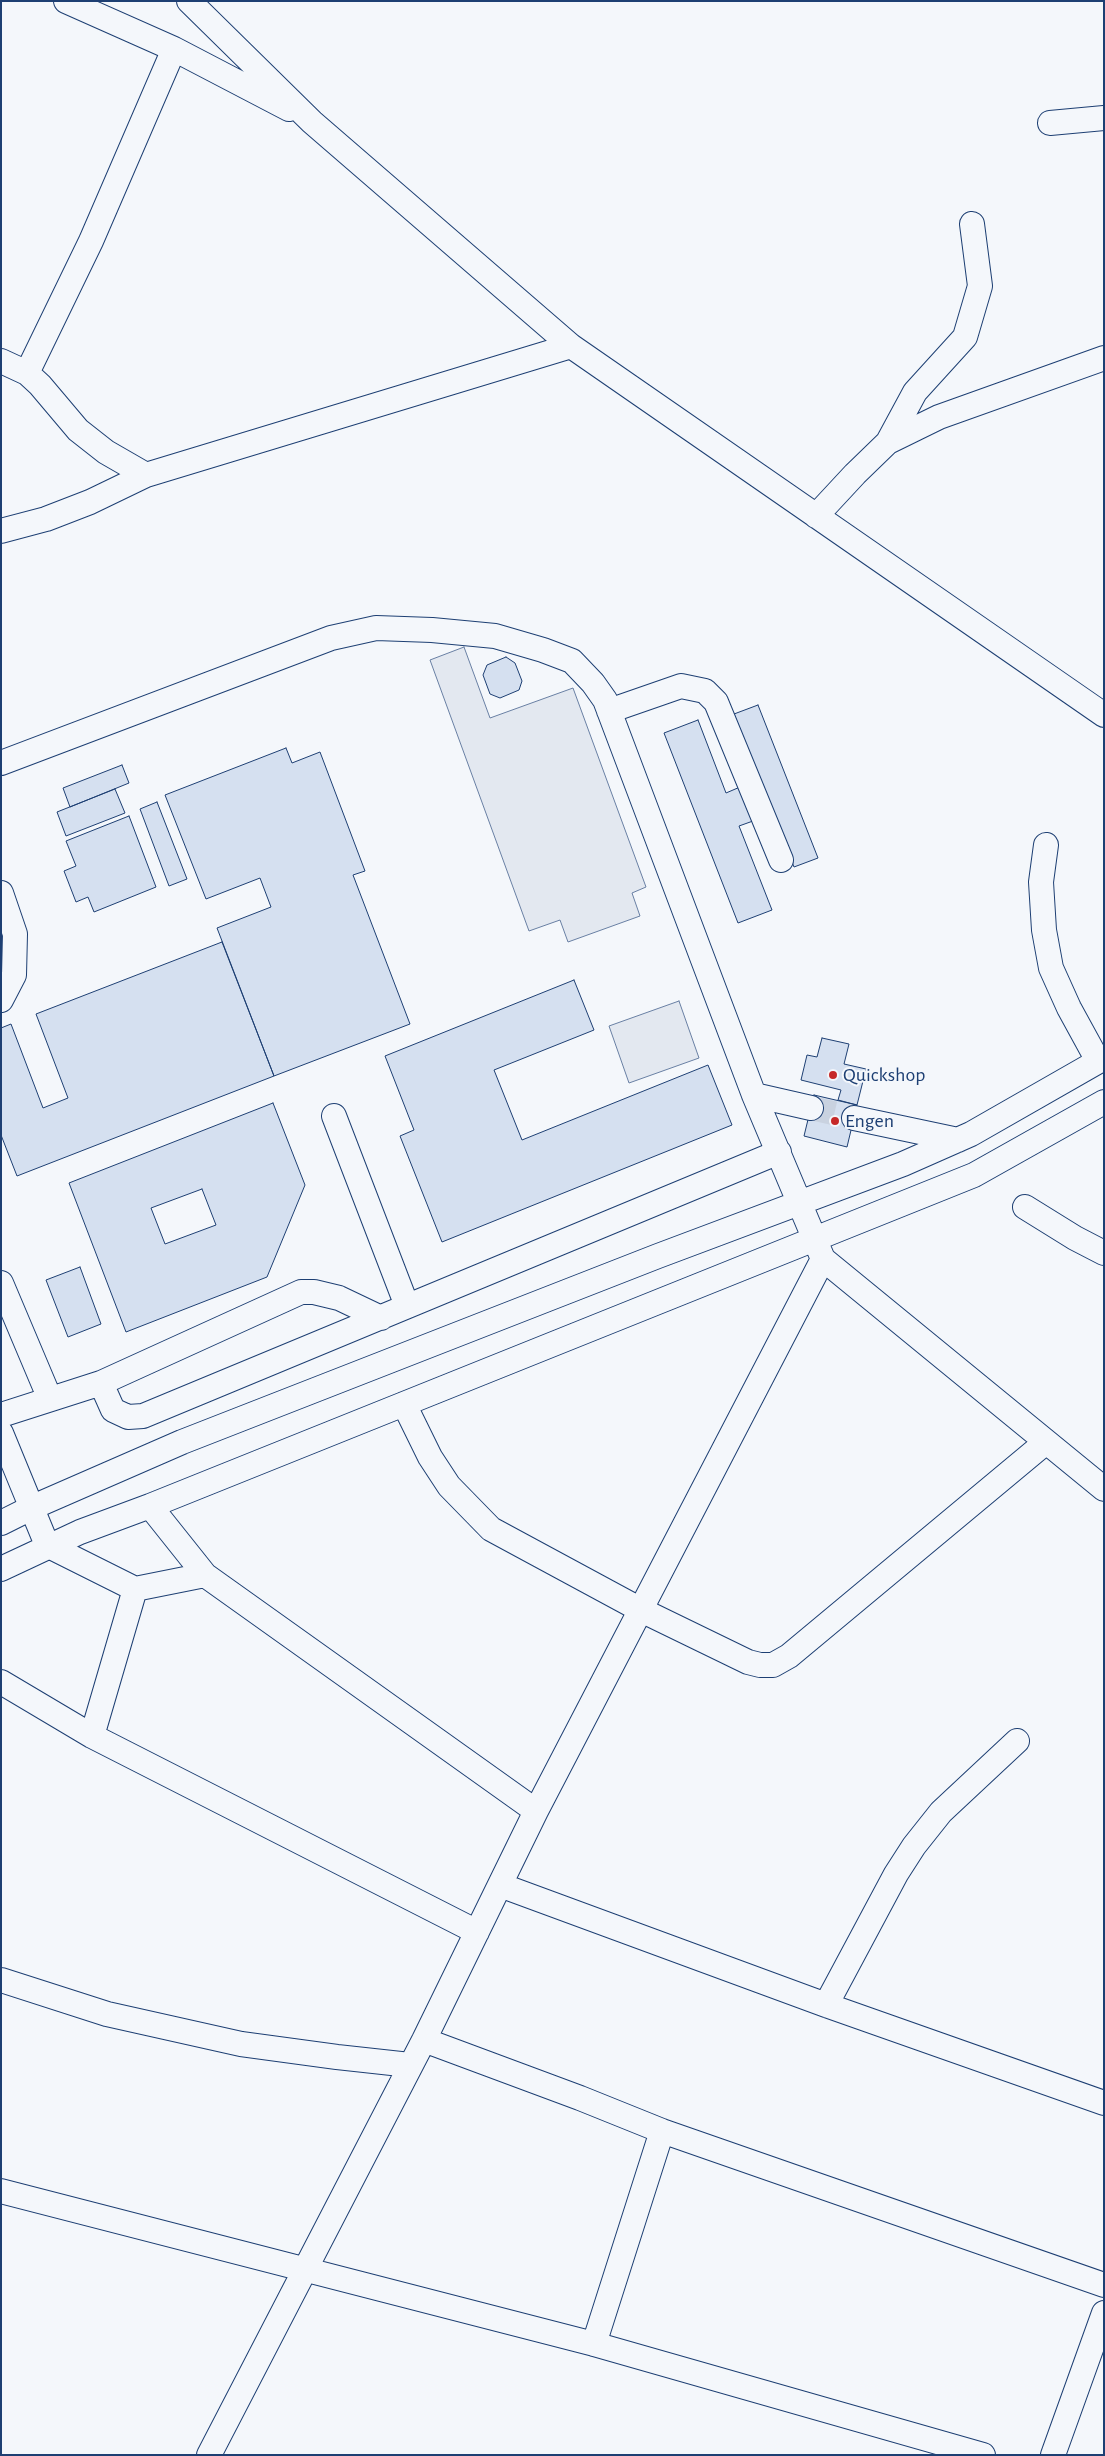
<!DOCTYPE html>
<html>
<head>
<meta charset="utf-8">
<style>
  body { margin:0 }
  #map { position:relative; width:1105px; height:2456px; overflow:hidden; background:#f4f7fb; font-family:"Alegreya Sans",sans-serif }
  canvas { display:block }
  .frame { position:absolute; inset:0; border:2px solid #1d3f73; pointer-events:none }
</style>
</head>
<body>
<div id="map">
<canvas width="1105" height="2456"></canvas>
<div class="frame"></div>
</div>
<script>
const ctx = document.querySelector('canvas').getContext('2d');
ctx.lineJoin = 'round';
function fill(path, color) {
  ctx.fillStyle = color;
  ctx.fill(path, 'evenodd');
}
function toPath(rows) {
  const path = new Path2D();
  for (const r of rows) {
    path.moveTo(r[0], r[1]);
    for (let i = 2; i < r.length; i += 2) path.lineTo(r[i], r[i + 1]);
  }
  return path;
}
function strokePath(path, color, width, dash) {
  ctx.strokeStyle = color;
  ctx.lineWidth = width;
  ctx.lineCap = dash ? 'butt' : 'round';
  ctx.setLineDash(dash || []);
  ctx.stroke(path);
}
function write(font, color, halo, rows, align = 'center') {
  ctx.font = font + ' "Alegreya Sans",sans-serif';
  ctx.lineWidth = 4;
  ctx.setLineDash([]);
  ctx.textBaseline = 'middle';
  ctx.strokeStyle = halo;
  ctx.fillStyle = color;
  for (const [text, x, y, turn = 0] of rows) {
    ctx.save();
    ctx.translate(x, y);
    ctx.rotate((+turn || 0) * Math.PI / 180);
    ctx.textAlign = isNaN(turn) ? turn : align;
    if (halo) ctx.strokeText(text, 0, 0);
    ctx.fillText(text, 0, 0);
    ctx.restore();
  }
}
const parking = toPath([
  [464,647,490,718,573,688,646,887,632,893,640,916,568,942,560,920,529,931,430,660,464,647],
  [679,1001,699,1058,629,1083,609,1026,679,1001]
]);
const building = toPath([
  [506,657,515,663,522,681,519,690,500,698,490,694,483,675,487,665,506,657],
  [758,705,818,858,794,867,734,714,758,705],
  [698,720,726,793,740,787,753,821,739,826,772,910,738,923,664,733,698,720],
  [286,748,292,763,320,752,365,871,353,875,410,1024,274,1076,217,928,271,907,260,878,206,899,165,795,286,748],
  [122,765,129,783,70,807,63,788,122,765],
  [115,789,125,813,66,836,57,812,115,789],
  [157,802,187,879,169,886,140,809,157,802],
  [129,816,156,887,94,912,88,897,76,902,64,871,76,866,66,841,129,816],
  [222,942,274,1076,17,1176,1,1135,1,1028,11,1024,43,1108,68,1098,36,1014,222,942],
  [574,980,594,1030,494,1070,522,1140,708,1065,732,1125,442,1242,400,1136,414,1130,385,1056,574,980],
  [822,1038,849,1044,844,1064,866,1069,857,1105,838,1100,841,1090,801,1080,807,1055,817,1057,822,1038],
  [814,1095,857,1105,847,1147,804,1136,814,1095],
  [273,1103,305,1185,267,1277,126,1332,69,1183,273,1103],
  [202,1189,216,1225,165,1244,151,1208,202,1189],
  [80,1267,101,1324,68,1337,46,1280,80,1267]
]);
const minorTunnel = toPath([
  [811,1108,854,1118]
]);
const minor = toPath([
  [66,1,174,49,289,109],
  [189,1,312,122,571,346,1104,715],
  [1050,123,1104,118],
  [1,361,27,373,40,385,78,430,106,452,146,475,571,346],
  [27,373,91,241,174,49],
  [888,442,915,392,965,337,980,286,972,224],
  [816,516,855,474,888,442,939,417,1104,358],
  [1,531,46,519,90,502,146,475],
  [609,711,681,686,705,691,716,702,781,860],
  [1,763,331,638,376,628,432,630,495,636,543,650,572,661,593,683,605,700,754,1095,823,1259,536,1811,424,2040,209,2455],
  [1046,845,1041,882,1044,930,1051,968,1069,1008,1098,1061],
  [1,893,15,934,14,975,1,1000],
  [754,1095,811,1108],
  [334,1116,407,1306],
  [854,1118,958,1140],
  [1025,1207,1075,1238,1104,1253],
  [823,1259,1104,1489],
  [1,1283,50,1399],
  [101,1383,113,1410,128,1417,143,1416,779,1152],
  [404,1404,430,1457,449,1486,491,1529,641,1610,748,1662,760,1665,773,1665,789,1656,1046,1442],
  [1,1415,101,1383,301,1292,314,1292,339,1298,381,1318],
  [1,1433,47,1545,135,1589,205,1575],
  [150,1506,205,1575,536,1811],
  [1,1523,33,1507,182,1442,658,1256,903,1164,971,1134,1104,1058],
  [1,1569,80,1532,150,1506,974,1175,1104,1102],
  [1,1682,92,1736,477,1932],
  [92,1736,135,1589],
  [500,1885,826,2005,1104,2103],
  [1,1980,107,2014,241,2044,337,2057,410,2065],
  [826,2005,896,1874,914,1846,941,1812,1017,1741],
  [424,2040,580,2098,662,2131,1104,2285],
  [1,2191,594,2344,983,2455],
  [594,2344,662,2131],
  [1053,2455,1104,2313]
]);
const markers = [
  [833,1075,5,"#c62828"],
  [835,1121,5,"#c62828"]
];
const poiNames = [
  ["Quickshop",843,1075],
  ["Engen",845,1121]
];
fill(parking, '#e3e8f0');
strokePath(parking, '#687fa3', 1);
fill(building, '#d5e0f0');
strokePath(building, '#1d3f73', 1);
strokePath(minorTunnel, '#c9d2e0', 24, [24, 12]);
strokePath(minor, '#1d3f73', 26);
strokePath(minor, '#f4f7fb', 24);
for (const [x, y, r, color] of markers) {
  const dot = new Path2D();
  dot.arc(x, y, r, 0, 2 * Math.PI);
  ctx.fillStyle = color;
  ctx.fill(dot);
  strokePath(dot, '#f4f7fb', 2);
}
write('20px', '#1d3f73', '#f4f7fb', poiNames, 'left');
</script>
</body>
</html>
